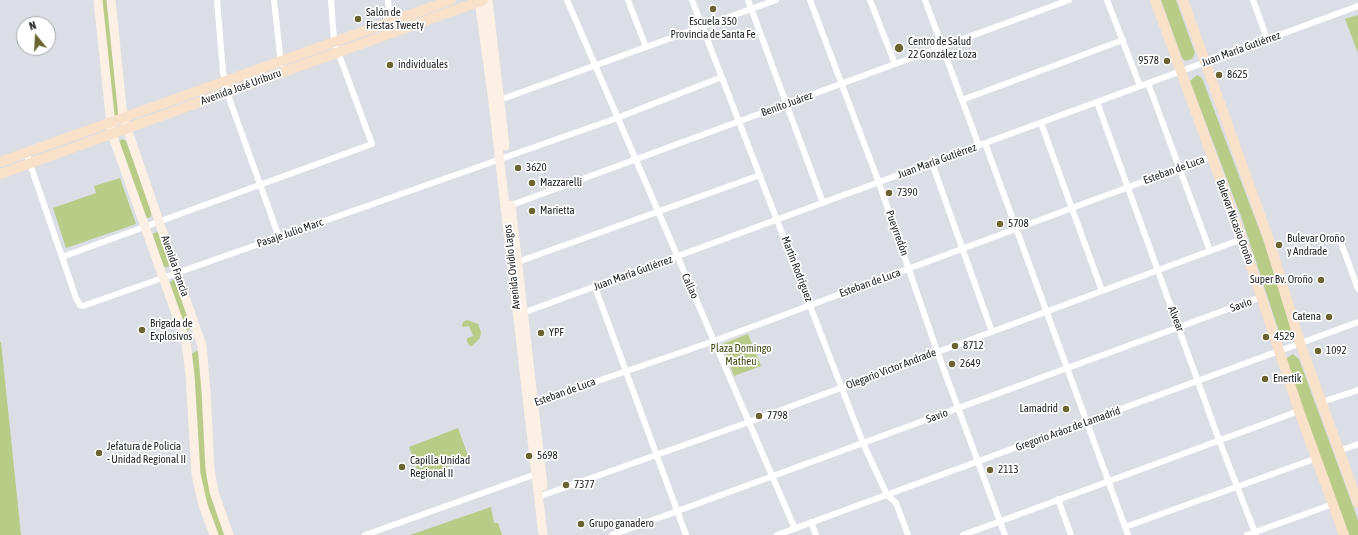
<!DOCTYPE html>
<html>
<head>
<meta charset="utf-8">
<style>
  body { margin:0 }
  #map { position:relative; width:1358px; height:535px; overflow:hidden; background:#dbdee4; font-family:"Asap Condensed",sans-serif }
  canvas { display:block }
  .north { position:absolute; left:16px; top:16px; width:40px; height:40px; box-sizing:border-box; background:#fff; border:1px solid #a7a8a9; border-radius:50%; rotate:342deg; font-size:11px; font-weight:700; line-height:16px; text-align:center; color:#232527 }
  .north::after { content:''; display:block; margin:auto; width:14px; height:18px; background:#6a6431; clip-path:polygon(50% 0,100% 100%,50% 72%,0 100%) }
</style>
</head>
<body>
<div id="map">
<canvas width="1358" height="535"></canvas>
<div class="north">N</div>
</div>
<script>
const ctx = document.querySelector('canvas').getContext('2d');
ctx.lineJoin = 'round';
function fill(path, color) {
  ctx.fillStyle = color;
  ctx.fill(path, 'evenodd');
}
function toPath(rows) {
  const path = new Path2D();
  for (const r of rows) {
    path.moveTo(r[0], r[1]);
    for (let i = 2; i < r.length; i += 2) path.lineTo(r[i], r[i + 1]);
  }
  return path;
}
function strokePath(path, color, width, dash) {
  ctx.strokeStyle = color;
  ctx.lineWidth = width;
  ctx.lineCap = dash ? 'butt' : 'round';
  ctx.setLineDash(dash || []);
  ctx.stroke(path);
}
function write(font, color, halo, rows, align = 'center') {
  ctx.font = font + ' "Asap Condensed",sans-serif';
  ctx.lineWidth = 3.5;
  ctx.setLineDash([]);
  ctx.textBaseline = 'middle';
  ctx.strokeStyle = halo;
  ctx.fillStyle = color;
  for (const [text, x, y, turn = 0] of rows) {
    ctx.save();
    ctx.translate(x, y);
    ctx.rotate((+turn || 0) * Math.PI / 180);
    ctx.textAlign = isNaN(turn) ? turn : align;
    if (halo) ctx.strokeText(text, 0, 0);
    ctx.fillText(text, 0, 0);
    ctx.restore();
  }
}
const green = toPath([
  [98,0,111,0,123,117,110,122],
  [1161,0,1176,0,1195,53,1192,59,1185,61,1182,58],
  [1358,15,1358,53,1345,19],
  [1197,75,1202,78,1264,242,1292,332,1291,336,1286,340,1280,335,1242,219,1190,81],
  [122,139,126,141,152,211,151,216,149,218,144,217,118,142],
  [120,178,136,224,66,248,53,208,96,193,94,186],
  [157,232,160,234,170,265,168,267,163,267,152,234],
  [173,280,175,280,192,328,186,331,169,283],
  [467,320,478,324,481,332,480,338,472,346,470,346,467,342,467,338,473,336,469,326,463,327,462,325,463,322],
  [748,334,761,366,734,376,722,344],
  [0,342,1,342,21,535,0,535],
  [197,351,200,352,205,425,226,535,217,535,204,498,200,478,191,354],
  [1293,354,1299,359,1358,520,1358,535,1349,535,1286,363,1287,358],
  [458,428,469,459,420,477,409,447],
  [491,507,494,523,498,523,502,535,410,535]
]);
const street = toPath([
  [217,0,223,72,230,101,279,237],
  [274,0,281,64],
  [388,0,391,33],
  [567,0,795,529],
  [628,0,646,47],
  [692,0,863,443,887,495,896,503,908,535],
  [748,0,823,203],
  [810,0,879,183,937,351,1005,535],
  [870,0,895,64],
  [925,0,979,146],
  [1107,0,1140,86],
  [1253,0,1267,39],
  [1148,83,1210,251],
  [962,100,1123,40],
  [497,101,776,0],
  [1097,102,1219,440,1256,535],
  [1041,123,1102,291],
  [985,143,1128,535],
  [26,152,76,298,80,305,83,306,617,118,722,77],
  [932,163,992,332],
  [509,206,1069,0],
  [1340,240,1358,289],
  [62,257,372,144,334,41,331,0],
  [515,263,760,175],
  [595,287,686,535],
  [520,314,1358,6],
  [1322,402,1358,390],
  [531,404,714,341,1212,156],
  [1339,451,1358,444],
  [538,497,749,422,1242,239],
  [1058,499,1071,535],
  [811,522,816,535],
  [1125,527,1317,458],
  [365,535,536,474],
  [612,535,1261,297],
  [777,535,1358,322],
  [963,535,1299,411],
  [1247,535,1333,504]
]);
const secondary = toPath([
  [98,0,112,134,186,342,190,375,196,474,203,505,214,535],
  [111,0,123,117,202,346,206,391,210,469,214,492,229,535],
  [479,0,493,102,543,535],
  [488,0,505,146],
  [511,205,543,486]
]);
const primary = toPath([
  [1155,0,1242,239,1299,411,1344,535],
  [1183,0,1269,240,1300,343,1358,503],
  [0,162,451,0],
  [0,174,483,0]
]);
const markers = [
  [713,9,4,"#6a6431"],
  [358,19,4,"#6a6431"],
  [899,48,5,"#6a6431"],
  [1167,61,4,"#6a6431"],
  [390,65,4,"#6a6431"],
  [1219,75,4,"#6a6431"],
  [518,168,4,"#6a6431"],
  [532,183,4,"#6a6431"],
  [889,193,4,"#6a6431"],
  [532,211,4,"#6a6431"],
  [1000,224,4,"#6a6431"],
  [1279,245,4,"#6a6431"],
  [1321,280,4,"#6a6431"],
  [1329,317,4,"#6a6431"],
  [142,330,4,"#6a6431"],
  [541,333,4,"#6a6431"],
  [1266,337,4,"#6a6431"],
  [955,346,4,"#6a6431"],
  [1318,351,4,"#6a6431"],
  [952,364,4,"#6a6431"],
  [1265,379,4,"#6a6431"],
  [1066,409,4,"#6a6431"],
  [759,416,4,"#6a6431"],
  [99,453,4,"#6a6431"],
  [529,456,4,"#6a6431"],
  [402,467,4,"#6a6431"],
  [990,470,4,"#6a6431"],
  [566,485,4,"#6a6431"],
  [581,524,4,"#6a6431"]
];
const poiNames = [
  ["Salón de",366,13],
  ["Fiestas Tweety",366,26],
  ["Escuela 350",713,22,"center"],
  ["Provincia de Santa Fe",713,35,"center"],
  ["Centro de Salud",908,42],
  ["22 González Loza",908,55],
  ["9578",1159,61,"right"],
  ["individuales",398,65],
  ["8625",1227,75],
  ["3620",526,168],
  ["Mazzarelli",540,183],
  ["7390",897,193],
  ["Marietta",540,211],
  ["5708",1008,224],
  ["Bulevar Oroño",1287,239],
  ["y Andrade",1287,252],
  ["Super Bv. Oroño",1313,280,"right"],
  ["Catena",1321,317,"right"],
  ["Brigada de",150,324],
  ["Explosivos",150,337],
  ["YPF",549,333],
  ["4529",1274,337],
  ["8712",963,346],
  ["1092",1326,351],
  ["2649",960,364],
  ["Enertik",1273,379],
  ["Lamadrid",1058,409,"right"],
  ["7798",767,416],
  ["Jefatura de Policía",107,447],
  ["- Unidad Regional II",107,460],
  ["5698",537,456],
  ["Capilla Unidad",410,461],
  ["Regional II",410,474],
  ["2113",998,470],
  ["7377",574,485],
  ["Grupo ganadero",589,524]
];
const streetNames = [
  ["Juan María Gutiérrez",1241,49,-20],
  ["Avenida José Uriburu",241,87,-20],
  ["Benito Juárez",787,104,-20],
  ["Juan María Gutiérrez",937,161,-20],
  ["Esteban de Luca",1174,170,-20],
  ["Bulevar Nicasio Oroño",1235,222,70],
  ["Pasaje Julio Marc",290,233,-19],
  ["Pueyrredón",897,233,70],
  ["Avenida Francia",175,266,71],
  ["Avenida Ovidio Lagos",512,267,-96],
  ["Martín Rodríguez",797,269,69],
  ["Juan María Gutiérrez",633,273,-20],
  ["Esteban de Luca",870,283,-20],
  ["Callao",690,286,66],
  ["Savio",1241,305,-20],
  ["Alvear",1176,319,69],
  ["Olegario Victor Andrade",891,369,-21],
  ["Esteban de Luca",565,392,-20],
  ["Savio",937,416,-20],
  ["Gregorio Aráoz de Lamadrid",1068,429,-20]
];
const parkNames = [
  ["Plaza Domingo",741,349],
  ["Matheu",741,362]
];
fill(green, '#b8cc88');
strokePath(street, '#fff', 6);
strokePath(secondary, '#fcefe4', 9);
strokePath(primary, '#f9e0c9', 10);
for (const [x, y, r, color] of markers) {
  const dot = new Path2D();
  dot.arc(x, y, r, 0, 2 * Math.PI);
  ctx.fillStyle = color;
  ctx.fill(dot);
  strokePath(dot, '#fff', 1.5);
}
write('11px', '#232527', '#fff', poiNames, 'left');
write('11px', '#232527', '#fff', streetNames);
write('11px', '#3d4a12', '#fff', parkNames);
</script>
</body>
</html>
